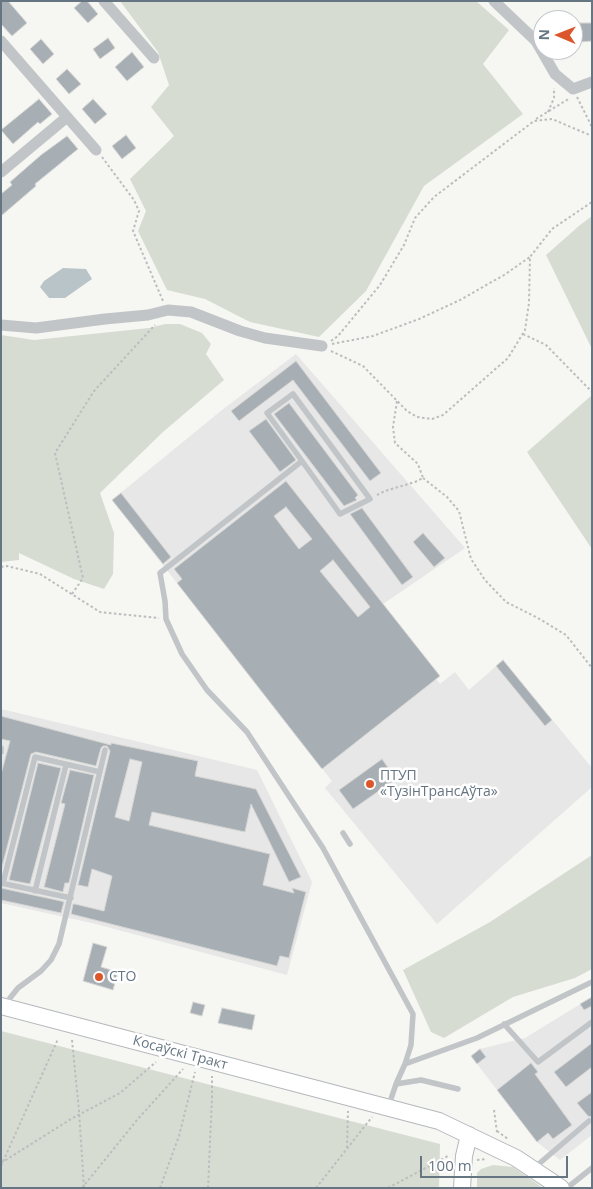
<!DOCTYPE html>
<html>
<head>
<meta charset="utf-8">
<style>
  body { margin:0 }
  #map { position:relative; width:593px; height:1189px; overflow:hidden; background:#f6f6f2; font-family:"Open Sans",sans-serif }
  canvas { display:block }
  .frame { position:absolute; inset:0; border:2px solid #667582; pointer-events:none }
  .north { position:absolute; left:533px; top:10px; width:50px; height:50px; box-sizing:border-box; background:#fff; border:1px solid #c2c8cd; border-radius:50%; rotate:271deg; font-size:14px; font-weight:700; line-height:20px; text-align:center; color:#667582 }
  .north::after { content:''; display:block; margin:auto; width:18px; height:22px; background:#dc562c; clip-path:polygon(50% 0,100% 100%,50% 72%,0 100%) }
  .scale { position:absolute; left:420px; top:1156px; width:148px; height:22px; box-sizing:border-box; border:2px solid #667582; border-top:0; padding-left:6px; font-size:15px; line-height:18px; white-space:nowrap; color:#667582; -webkit-text-stroke:4px #fff; paint-order:stroke }
</style>
</head>
<body>
<div id="map">
<canvas width="593" height="1189"></canvas>
<div class="frame"></div>
<div class="north">N</div>
<div class="scale">100 m</div>
</div>
<script>
const ctx = document.querySelector('canvas').getContext('2d');
ctx.lineJoin = 'round';
function fill(path, color) {
  ctx.fillStyle = color;
  ctx.fill(path, 'evenodd');
}
function toPath(rows) {
  const path = new Path2D();
  for (const r of rows) {
    path.moveTo(r[0], r[1]);
    for (let i = 2; i < r.length; i += 2) path.lineTo(r[i], r[i + 1]);
  }
  return path;
}
function strokePath(path, color, width, dash) {
  ctx.strokeStyle = color;
  ctx.lineWidth = width;
  ctx.lineCap = dash ? 'butt' : 'round';
  ctx.setLineDash(dash || []);
  ctx.stroke(path);
}
function write(font, color, halo, rows, align = 'center') {
  ctx.font = font + ' "Open Sans",sans-serif';
  ctx.lineWidth = 5;
  ctx.setLineDash([]);
  ctx.textBaseline = 'middle';
  ctx.strokeStyle = halo;
  ctx.fillStyle = color;
  for (const [text, x, y, turn = 0] of rows) {
    ctx.save();
    ctx.translate(x, y);
    ctx.rotate((+turn || 0) * Math.PI / 180);
    ctx.textAlign = isNaN(turn) ? turn : align;
    if (halo) ctx.strokeText(text, 0, 0);
    ctx.fillText(text, 0, 0);
    ctx.restore();
  }
}
const built = toPath([
  [296,354,465,548,383,604,436,679,440,684,455,672,469,690,503,660,592,768,592,787,437,924,325,788,332,781,112,500,222,410],
  [1,709,257,770,312,882,287,975,96,924,1,903],
  [592,997,592,1135,560,1160,537,1142,471,1056,480,1049,525,1038]
]);
const green = toPath([
  [120,1,476,1,509,30,483,64,523,114,424,186,366,291,319,337,250,322,205,299,167,290,138,231,146,211,130,179,174,136,151,107,169,85,158,52],
  [592,216,592,349,546,255,580,225],
  [165,324,180,324,202,333,211,344,206,354,224,380,163,432,100,493,114,533,113,574,104,589,74,579,19,553,19,560,1,562,1,335,34,340,149,328],
  [592,395,592,549,527,452],
  [592,855,592,969,575,978,513,997,444,1038,431,1032,403,970,490,922],
  [1,1031,440,1144,439,1188,1,1188],
  [493,1165,513,1167,543,1188,477,1188,477,1173,481,1169]
]);
const water = toPath([
  [63,268,86,269,92,279,65,298,49,298,40,287,44,281]
]);
const building = toPath([
  [1,1,8,1,27,23,12,36,1,24,1,1],
  [82,1,87,1,98,14,88,23,74,8,82,1],
  [580,23,592,23,592,41,581,42,580,23],
  [108,38,115,48,100,59,93,49,108,38],
  [41,39,54,54,43,64,30,49,41,39],
  [132,52,144,67,127,81,115,67,132,52],
  [67,69,81,84,69,94,56,79,67,69],
  [39,99,52,114,40,124,38,122,13,144,1,130,39,99],
  [93,99,107,114,95,124,82,109,93,99],
  [126,135,136,148,122,159,112,146,126,135],
  [67,136,78,149,35,184,36,186,1,216,1,194,12,185,10,182,41,155,67,136],
  [296,361,381,473,370,481,293,380,239,421,231,411,296,361],
  [289,403,358,495,355,498,357,500,344,506,274,414,289,403],
  [266,419,296,460,280,472,249,431,266,419],
  [286,481,440,676,322,769,177,583,182,579,174,569,286,481],
  [286,507,312,539,299,549,274,516,286,507],
  [333,560,370,607,358,617,320,571,333,560],
  [121,493,171,557,163,564,112,500,121,493],
  [362,508,413,577,402,585,350,514,362,508],
  [423,533,445,558,434,567,413,542,423,533],
  [503,660,552,720,545,726,496,666,503,660],
  [1,716,111,745,111,743,198,761,195,776,256,789,301,877,289,882,251,804,245,832,152,812,149,825,270,854,263,885,294,893,292,888,306,892,289,958,280,956,277,966,71,914,73,904,75,904,104,911,112,876,92,869,88,887,78,885,110,751,107,746,103,746,101,748,96,766,36,752,31,754,1,871,1,774,10,741,1,739,1,716],
  [130,759,142,762,129,821,115,817,130,759],
  [382,759,396,779,353,809,339,790,382,759],
  [38,763,61,768,30,884,9,880,38,763],
  [70,770,94,775,69,883,65,883,63,892,44,887,65,804,61,803,70,770],
  [1,888,61,901,64,902,61,913,1,900,1,888],
  [93,943,107,947,101,967,118,972,113,990,83,981,93,943],
  [592,997,592,1006,584,1010,580,1004,592,997],
  [193,1002,205,1005,202,1016,190,1013,193,1002],
  [222,1008,255,1015,252,1030,218,1023,222,1008],
  [592,1043,592,1067,566,1087,554,1072,592,1043],
  [480,1049,486,1057,477,1064,471,1056,480,1049],
  [531,1063,538,1072,535,1074,572,1125,553,1139,548,1133,537,1142,497,1090,531,1063],
  [592,1092,592,1117,588,1116,577,1103,592,1092]
]);
const path = toPath([
  [577,97,592,127],
  [548,112,554,98,554,88],
  [536,119,570,98],
  [102,157,134,200,139,211,133,231,163,301],
  [523,334,546,345,592,392],
  [331,341,338,336,380,285,404,245,415,218,434,197,534,121,552,119,592,136],
  [332,344,373,336,419,319,460,300,504,275,530,257],
  [331,351,363,366,407,411,417,417,432,419,443,415,508,358,525,330,529,303,530,257,552,229,592,202],
  [423,478,447,497,459,511,471,559,485,580,506,602,538,618,566,635,592,668],
  [377,495,385,491,415,482,423,478,418,464,395,443,393,427,397,401],
  [1,567,7,566,40,574,100,612,159,618],
  [72,594,83,578,55,453,94,391,155,325],
  [72,1040,79,1111,84,1188],
  [494,1110,497,1132],
  [497,1131,508,1139],
  [347,1148,348,1111],
  [477,1160,487,1159],
  [1,1163,71,1119,120,1093,156,1062],
  [1,1166,58,1039],
  [82,1188,137,1120,183,1069],
  [160,1188,179,1136,195,1072],
  [208,1188,212,1097,212,1076],
  [316,1188,372,1117],
  [388,1188,448,1156]
]);
const service = toPath([
  [302,461,340,514,370,499,293,394,267,413,302,461,160,573,165,601,166,619,182,654,207,690,247,732,323,848,413,1014,411,1045,405,1064],
  [1,748,1,752],
  [343,833,350,844],
  [1,883,71,898],
  [3,883,35,757,100,772],
  [35,891,66,765],
  [6,1005,10,998,18,988,41,971,51,960,59,944,105,750],
  [504,1024,538,1062,592,1022],
  [396,1084,421,1080,458,1089],
  [389,1105,396,1084,405,1064,477,1038,592,982],
  [534,1168,589,1121],
  [567,1188,592,1168]
]);
const minor = toPath([
  [104,1,154,58],
  [494,1,536,41,555,74,573,89,592,82],
  [1,41,96,150],
  [1,172,67,117],
  [1,325,36,328,105,319,148,315,168,310,191,312,240,331,265,338,322,346]
]);
const secondary = toPath([
  [1,1006,439,1121,516,1158,561,1188],
  [462,1188,464,1156,469,1135]
]);
const markers = [
  [370,784,5,"#dc562c"],
  [99,977,5,"#dc562c"]
];
const poiNames = [
  ["ПТУП",380,776],
  ["«ТузінТрансАўта»",380,792],
  ["СТО",109,977]
];
const streetNames = [
  ["Косаўскі Тракт",180,1053,15]
];
fill(built, '#e6e7e6');
fill(green, '#d7dcd3');
fill(water, '#b9c4c8');
fill(building, '#a8afb4');
strokePath(building, '#d7d7d5', 1);
strokePath(secondary, '#b4b8bc', 18);
strokePath(path, '#bbbdbf', 2, [2.5, 2.5]);
strokePath(service, '#c1c5c8', 5.5);
strokePath(minor, '#c1c5c8', 11);
strokePath(secondary, '#fff', 16);
for (const [x, y, r, color] of markers) {
  const dot = new Path2D();
  dot.arc(x, y, r, 0, 2 * Math.PI);
  ctx.fillStyle = color;
  ctx.fill(dot);
  strokePath(dot, '#fff', 2);
}
write('14px', '#667582', '#fff', poiNames, 'left');
write('14px', '#667582', '#fff', streetNames);
</script>
</body>
</html>
